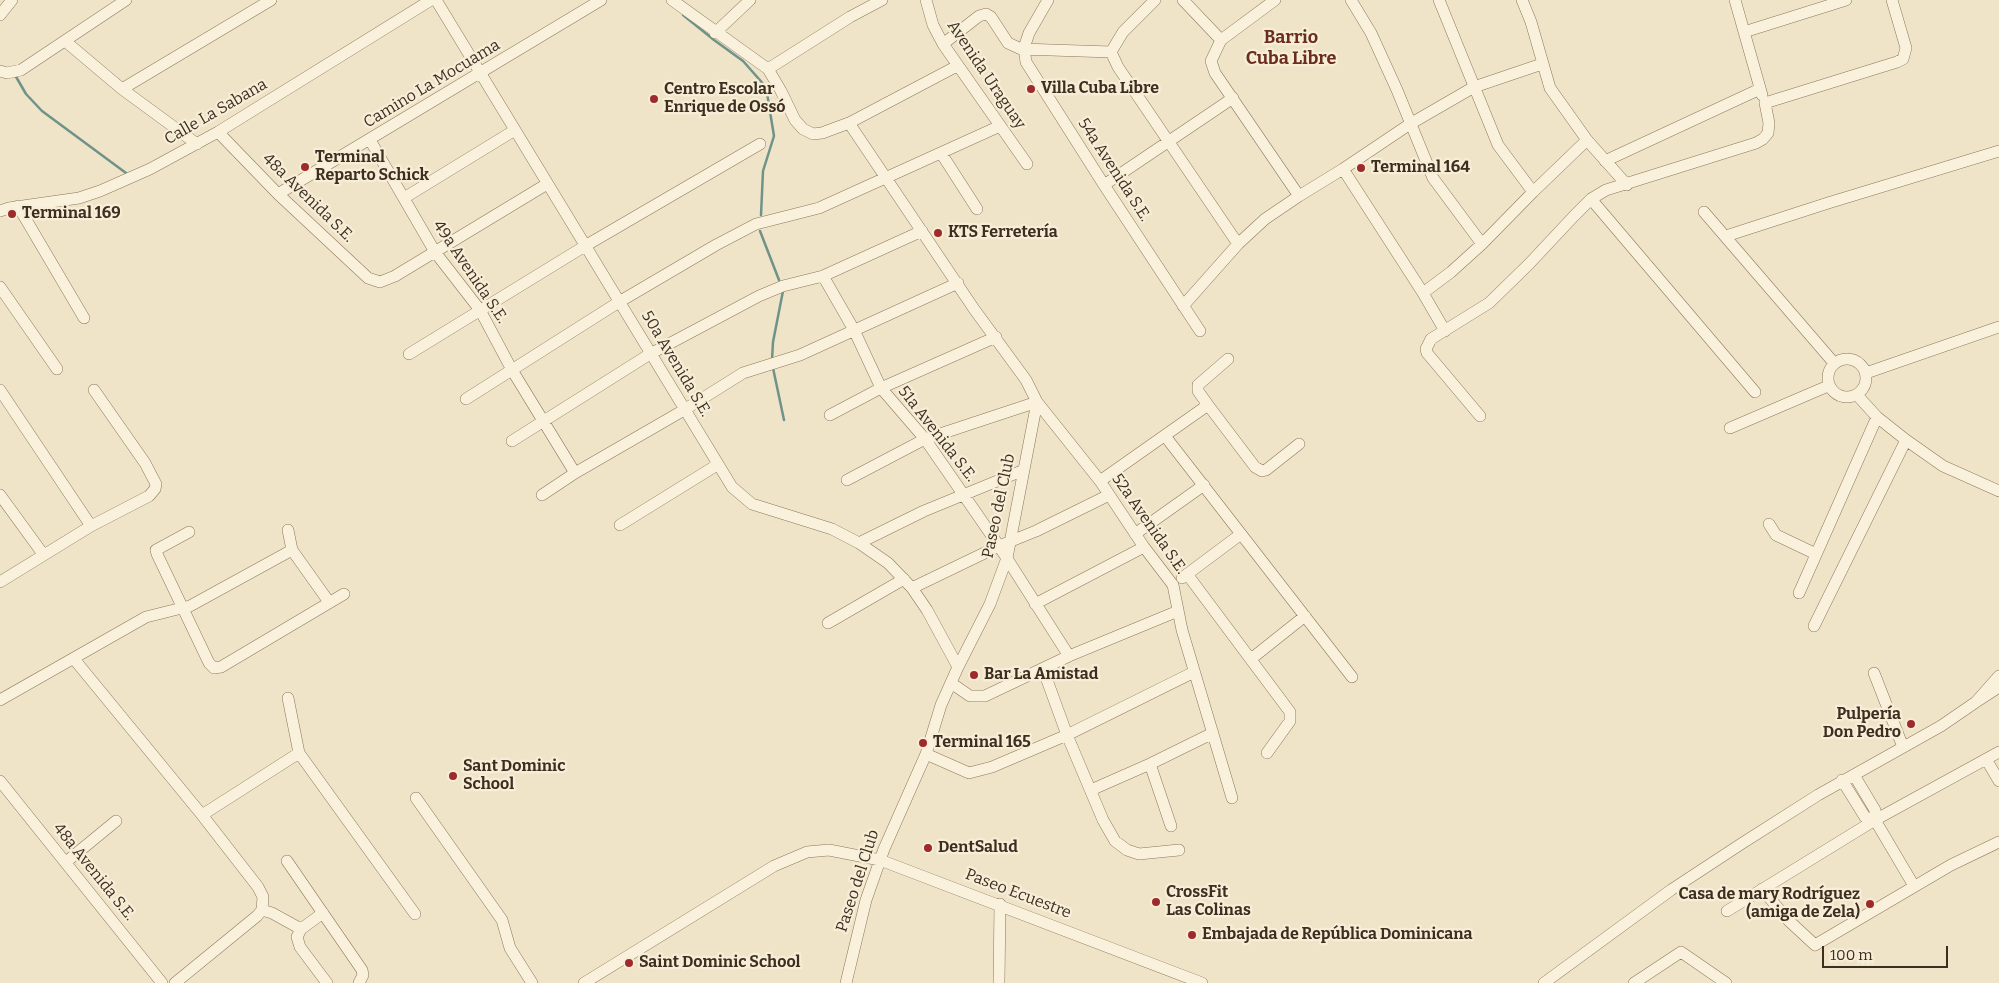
<!DOCTYPE html>
<html>
<head>
<meta charset="utf-8">
<style>
  body { margin:0 }
  #map { position:relative; width:1999px; height:983px; overflow:hidden; background:#f0e4c8; font-family:Bitter,serif }
  canvas { display:block }
  .scale { position:absolute; left:1822px; top:946px; width:126px; height:22px; box-sizing:border-box; border:2px solid #3d2e20; border-top:0; padding-left:6px; font-size:15px; line-height:18px; white-space:nowrap; color:#3d2e20; -webkit-text-stroke:4px #f7eed8; paint-order:stroke }
</style>
</head>
<body>
<div id="map">
<canvas width="1999" height="983"></canvas>
<div class="scale">100 m</div>
</div>
<script>
const ctx = document.querySelector('canvas').getContext('2d');
ctx.lineJoin = 'round';
function toPath(rows) {
  const path = new Path2D();
  for (const r of rows) {
    if (r.length === 3) {
      path.moveTo(r[0] + r[2], r[1]);
      path.arc(r[0], r[1], r[2], 0, 2 * Math.PI);
      continue;
    }
    path.moveTo(r[0], r[1]);
    for (let i = 2; i < r.length; i += 2) path.lineTo(r[i], r[i + 1]);
  }
  return path;
}
function strokePath(path, color, width, dash) {
  ctx.strokeStyle = color;
  ctx.lineWidth = width;
  ctx.lineCap = dash ? 'butt' : 'round';
  ctx.setLineDash(dash || []);
  ctx.stroke(path);
}
function write(font, color, halo, rows, align = 'center') {
  ctx.font = font + ' Bitter,serif';
  ctx.lineWidth = 4.5;
  ctx.setLineDash([]);
  ctx.textBaseline = 'middle';
  ctx.strokeStyle = halo;
  ctx.fillStyle = color;
  for (const [text, x, y, turn = 0] of rows) {
    ctx.save();
    ctx.translate(x, y);
    ctx.rotate((+turn || 0) * Math.PI / 180);
    ctx.textAlign = isNaN(turn) ? turn : align;
    if (halo) ctx.strokeText(text, 0, 0);
    ctx.fillText(text, 0, 0);
    ctx.restore();
  }
}
const stream = toPath([
  [683,15,714,40,743,61,766,87,774,136,763,171,761,215],
  [15,75,26,94,42,111,126,173],
  [760,231,779,280],
  [772,360,773,342,783,291],
  [773,368,784,420]
]);
const minor = toPath([
  [436,0,732,487,752,504,832,529,859,543,888,563,912,588,927,610,958,667],
  [672,0,768,69,781,91,795,120,803,129,813,134,822,133,849,123,957,66],
  [926,0,933,25,943,44,1027,164],
  [1048,0,1029,33,1024,48,1026,62,1104,185,1200,331],
  [1155,0,1123,32,1111,52,1118,67,1238,244],
  [1183,0,1221,40],
  [1275,0,1221,40,1211,61,1215,73,1299,196],
  [1351,0,1371,33,1397,90,1433,178,1482,244],
  [1439,0,1498,145,1533,192],
  [1522,0,1531,22,1550,88,1587,140,1627,185],
  [1735,0,1762,95],
  [0,15,12,0],
  [1744,32,1846,0],
  [715,33,750,0],
  [65,41,122,89,197,144],
  [943,44,979,16,986,14,991,17,1008,43,1021,49,1111,52],
  [768,69,850,17,882,0],
  [0,71,7,73,21,70,126,0],
  [122,89,271,0],
  [849,123,974,309,1026,380,1037,402,1100,481,1144,547,1173,585,1182,630,1232,798],
  [218,132,278,194,368,278,380,282,395,276,547,184],
  [370,140,435,252,480,310,512,370,575,473],
  [941,153,977,209],
  [1605,161,1760,89],
  [1343,169,1423,293,1451,272,1482,244,1533,192,1587,140],
  [1104,185,1233,98],
  [278,194,601,0],
  [404,198,515,130],
  [1591,199,1755,392],
  [18,206,84,318],
  [0,211,9,208,79,198,100,191,150,169,218,132,431,0],
  [1704,212,1834,363],
  [1726,236,1828,203,1999,151],
  [823,276,854,330,881,388,925,439,999,546,1069,656],
  [0,287,57,369],
  [1423,293,1445,331],
  [1183,306,1238,244,1265,219,1299,196,1343,169,1410,124,1474,87,1542,64],
  [409,354,585,246,760,144],
  [1847,378,19],
  [1866,373,1999,327],
  [0,390,91,526],
  [1857,395,1877,417,1906,440,1943,466,1999,491],
  [466,399,619,302,716,245,756,224,819,208,1000,126],
  [1208,405,1255,467,1262,471,1266,470,1299,444],
  [830,415,881,388,996,337],
  [1480,416,1427,353,1426,349,1431,339,1489,303,1529,264,1574,216,1591,199,1606,190,1756,143,1763,139,1768,133,1769,123,1765,103,1897,62,1903,59,1906,48,1892,0],
  [1730,428,1828,386],
  [1165,436,1352,677],
  [512,441,650,354,759,296,783,286,823,276,922,231],
  [847,480,925,439,1037,402],
  [1100,481,1208,405,1198,391,1198,385,1228,359],
  [0,495,43,554],
  [542,495,575,473,684,410,743,373,800,355,958,283],
  [1769,524,1776,535,1816,554],
  [620,525,717,465],
  [288,530,292,550,329,602],
  [189,532,156,550,157,554,209,663,214,668,221,667,344,594],
  [1135,534,1204,485],
  [859,543,924,511,1024,470],
  [1187,574,1290,712,1290,721,1267,753],
  [1182,578,1241,534],
  [0,582,91,526,149,496,155,489,156,484,145,463,94,390],
  [912,588,999,546,1036,531,1109,495],
  [1799,593,1877,417],
  [1035,604,1144,547],
  [828,623,904,579],
  [1814,626,1906,440],
  [74,659,202,815,258,887,263,897,262,910,257,916,175,983],
  [1251,659,1305,616],
  [1043,669,1067,735,1103,820,1115,841,1127,850,1139,854,1179,850],
  [1874,673,1903,747],
  [1999,676,1976,702,1999,687],
  [951,683,970,696,985,696,1069,656,1178,611],
  [288,698,299,753,415,914],
  [0,700,146,617,190,606,292,550],
  [926,754,969,773,992,767,1067,735,1194,672],
  [1986,759,1999,781],
  [1150,764,1171,826],
  [1854,775,1875,810,1875,820,1914,886],
  [1842,780,1865,817,1875,820],
  [0,781,162,983],
  [1091,790,1150,764,1213,733],
  [416,798,502,920,510,948,532,983],
  [202,815,299,753],
  [287,861,362,970,363,975,359,983],
  [66,862,116,821],
  [1762,889,1788,920,1815,945,1951,865,1999,842],
  [262,910,272,913,301,929],
  [1727,911,1875,820,1999,752],
  [323,913,301,929,297,937,300,947,327,983],
  [584,983,774,866,807,852,829,850,880,860,1202,983],
  [846,983,866,900,884,849,926,754,941,705,958,667,990,604,1007,558,1037,402],
  [999,983,1000,904],
  [1544,983,1671,890,1741,844,1818,795,1941,726,1976,702],
  [1634,983,1681,952,1726,983]
]);
const markers = [
  [1031,89,5,"#9e2a2b"],
  [654,99,5,"#9e2a2b"],
  [305,167,5,"#9e2a2b"],
  [1361,168,5,"#9e2a2b"],
  [12,214,5,"#9e2a2b"],
  [938,233,5,"#9e2a2b"],
  [974,675,5,"#9e2a2b"],
  [1911,724,5,"#9e2a2b"],
  [923,743,5,"#9e2a2b"],
  [453,776,5,"#9e2a2b"],
  [928,848,5,"#9e2a2b"],
  [1156,902,5,"#9e2a2b"],
  [1870,904,5,"#9e2a2b"],
  [1192,935,5,"#9e2a2b"],
  [629,963,5,"#9e2a2b"]
];
const streetNames = [
  ["Avenida Uraguay",986,75,56],
  ["Camino La Mocuama",432,84,-31],
  ["Calle La Sabana",216,112,-30],
  ["54a Avenida S.E.",1114,170,57],
  ["48a Avenida S.E.",308,198,44],
  ["49a Avenida S.E.",470,272,56],
  ["50a Avenida S.E.",676,364,59],
  ["51a Avenida S.E.",937,434,52],
  ["Paseo del Club",999,506,-78],
  ["52a Avenida S.E.",1149,524,55],
  ["48a Avenida S.E.",94,872,51],
  ["Paseo del Club",858,881,-72],
  ["Paseo Ecuestre",1018,894,21]
];
const poiNames = [
  ["Villa Cuba Libre",1041,89],
  ["Centro Escolar",664,90],
  ["Enrique de Ossó",664,108],
  ["Terminal",315,158],
  ["Reparto Schick",315,176],
  ["Terminal 164",1371,168],
  ["Terminal 169",22,214],
  ["KTS Ferretería",948,233],
  ["Bar La Amistad",984,675],
  ["Pulpería",1901,715,"right"],
  ["Don Pedro",1901,733,"right"],
  ["Terminal 165",933,743],
  ["Sant Dominic",463,767],
  ["School",463,785],
  ["DentSalud",938,848],
  ["CrossFit",1166,893],
  ["Las Colinas",1166,911],
  ["Casa de mary Rodríguez",1860,895,"right"],
  ["(amiga de Zela)",1860,913,"right"],
  ["Embajada de República Dominicana",1202,935],
  ["Saint Dominic School",639,963]
];
const neighbourhoodNames = [
  ["Barrio",1291,38],
  ["Cuba Libre",1291,59]
];
strokePath(stream, '#6f938a', 2.5);
strokePath(minor, '#8d765c', 12);
strokePath(minor, '#faf1dc', 11);
for (const [x, y, r, color] of markers) {
  const dot = new Path2D();
  dot.arc(x, y, r, 0, 2 * Math.PI);
  ctx.fillStyle = color;
  ctx.fill(dot);
  strokePath(dot, '#f7eed8', 2);
}
write('16px', '#3d2e20', '#f7eed8', streetNames);
write('bold 16px', '#3d2e20', '#f7eed8', poiNames, 'left');
write('bold 18px', '#6b2e1e', '#f7eed8', neighbourhoodNames);
</script>
</body>
</html>
